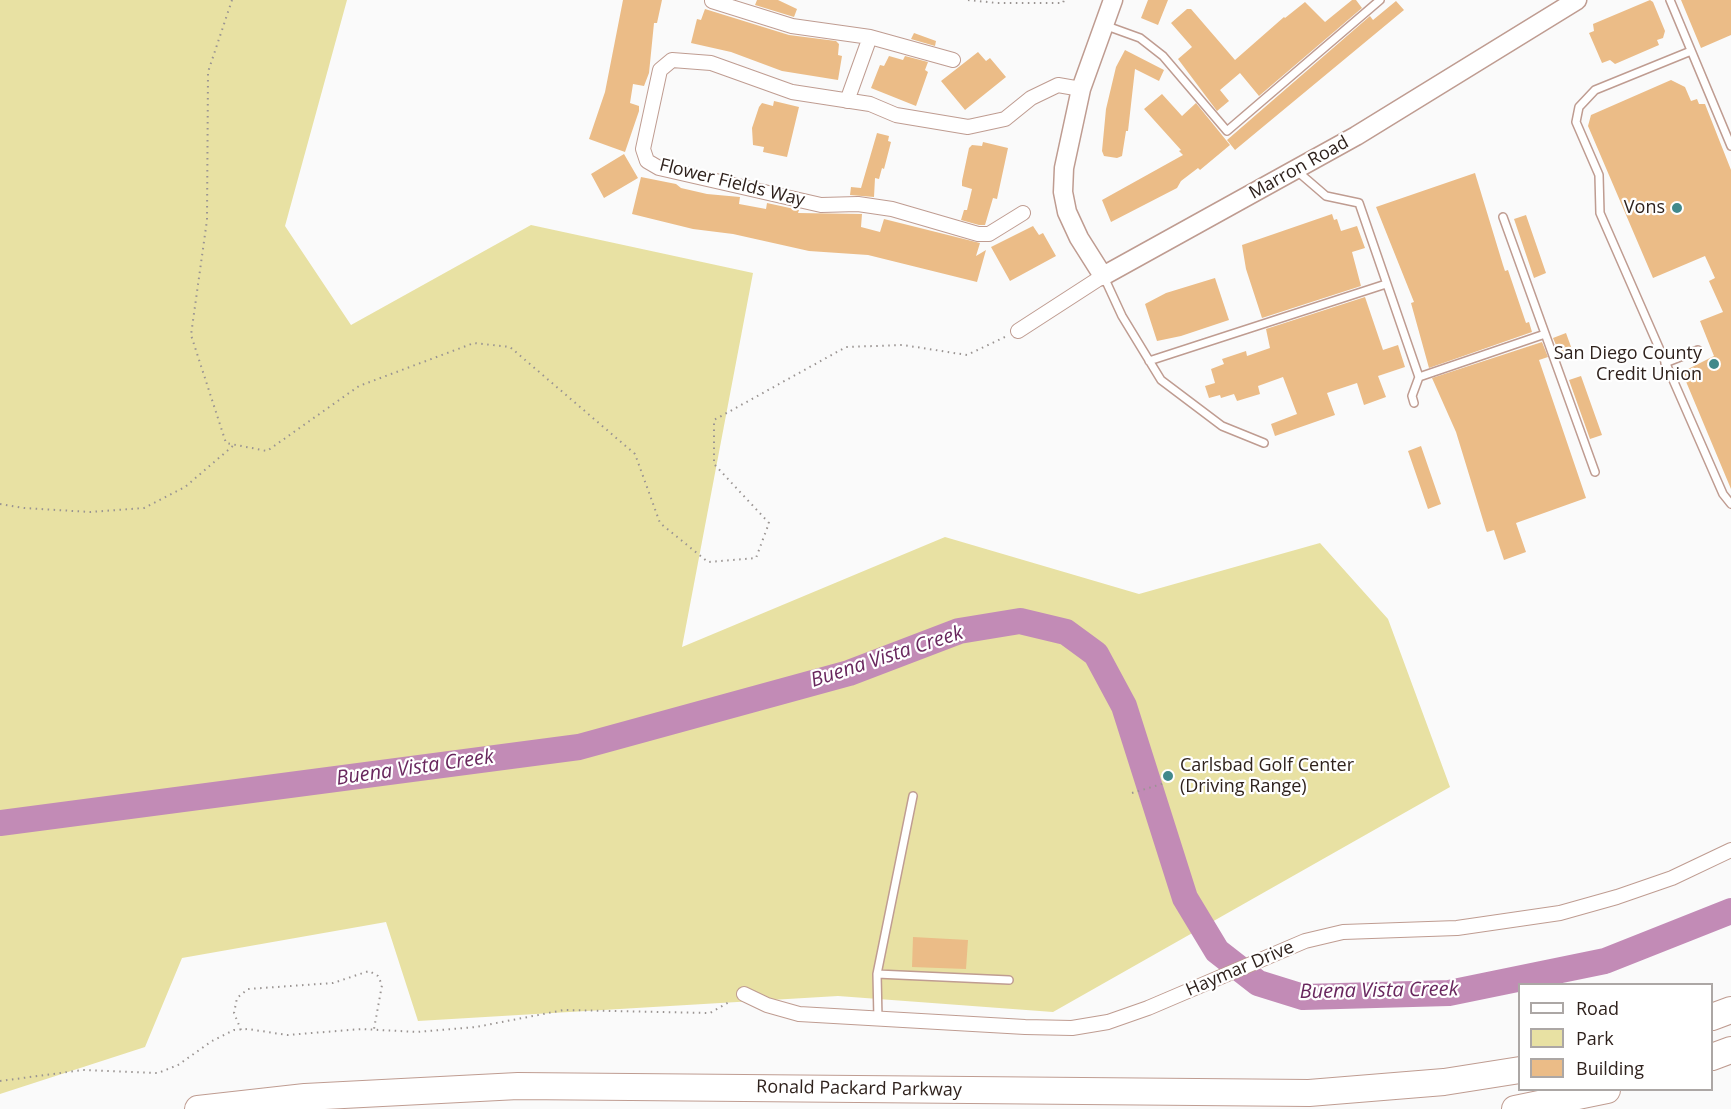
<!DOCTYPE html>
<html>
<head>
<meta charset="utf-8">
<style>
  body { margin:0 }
  #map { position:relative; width:1731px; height:1109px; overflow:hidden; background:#fafafa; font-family:"Open Sans",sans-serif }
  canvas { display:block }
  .legend { position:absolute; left:1518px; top:983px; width:195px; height:108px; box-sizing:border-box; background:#fff; border:2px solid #aca7a5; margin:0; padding:8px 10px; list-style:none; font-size:18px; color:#2f221d }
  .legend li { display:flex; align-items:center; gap:12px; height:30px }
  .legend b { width:30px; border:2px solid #aca7a5 }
</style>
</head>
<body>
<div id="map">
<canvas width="1731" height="1109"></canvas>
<ul class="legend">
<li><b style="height:8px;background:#fff"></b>Road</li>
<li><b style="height:16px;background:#e8e1a3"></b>Park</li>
<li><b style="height:16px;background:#ebbc87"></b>Building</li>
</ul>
</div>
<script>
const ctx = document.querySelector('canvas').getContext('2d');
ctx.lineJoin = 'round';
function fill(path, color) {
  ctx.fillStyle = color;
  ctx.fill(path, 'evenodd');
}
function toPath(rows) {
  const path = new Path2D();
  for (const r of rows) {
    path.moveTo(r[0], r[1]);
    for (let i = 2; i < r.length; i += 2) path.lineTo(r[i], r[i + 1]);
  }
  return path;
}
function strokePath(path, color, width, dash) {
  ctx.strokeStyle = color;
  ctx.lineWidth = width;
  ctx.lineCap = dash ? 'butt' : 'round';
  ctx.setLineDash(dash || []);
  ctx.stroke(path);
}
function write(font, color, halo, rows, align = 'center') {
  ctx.font = font + ' "Open Sans",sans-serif';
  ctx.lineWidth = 4.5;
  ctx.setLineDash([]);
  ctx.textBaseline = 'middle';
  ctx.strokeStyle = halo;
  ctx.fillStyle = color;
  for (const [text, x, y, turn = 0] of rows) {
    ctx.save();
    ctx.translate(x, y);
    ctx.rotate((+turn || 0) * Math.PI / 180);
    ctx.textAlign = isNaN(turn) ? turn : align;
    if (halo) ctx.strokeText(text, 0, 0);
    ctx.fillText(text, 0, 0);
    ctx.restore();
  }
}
const green = toPath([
  [0,0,347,0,285,226,351,325,531,225,753,273,682,647,945,537,1139,594,1320,543,1388,619,1450,787,1053,1012,838,996,418,1021,386,922,182,958,145,1047,0,1094]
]);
const river = toPath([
  [0,823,579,747,849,673,959,631,1020,621,1066,632,1096,654,1124,706,1185,898,1217,951,1258,983,1303,997,1449,993,1605,961,1731,911]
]);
const building = toPath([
  [623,0,662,0,657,23,654,23,649,73,644,86,633,84,630,103,639,106,639,111,625,152,589,139,605,92],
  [757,0,778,0,797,9,794,17,755,5],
  [1148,0,1168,0,1158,25,1141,18],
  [1352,0,1356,0,1362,8,1259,96,1240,73,1220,90,1229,101,1217,111,1178,59,1192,47,1171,23,1187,9,1191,9,1235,60,1284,17,1285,18,1305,2,1325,22],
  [1650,0,1653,2,1665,31,1663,38,1657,40,1659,45,1615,64,1610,60,1602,63,1589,33,1594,31,1593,24],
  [1681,0,1731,0,1731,35,1701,48],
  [1396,1,1404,10,1235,150,1227,140,1370,16,1373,20],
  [705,9,789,35,836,41,839,44,838,55,842,56,838,80,782,71,731,52,691,43,697,19,701,20],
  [914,33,936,41,935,46,911,39],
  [1125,50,1164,70,1159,81,1135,69,1128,131,1126,131,1122,156,1117,158,1104,156,1102,151,1106,109,1116,67],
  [978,52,986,61,990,58,1006,77,965,110,941,81],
  [889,56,903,60,905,56,928,62,925,70,928,72,916,106,871,88,880,65,884,66],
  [1671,80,1685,87,1691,101,1697,99,1699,104,1705,104,1731,170,1731,489,1682,372,1714,356,1700,321,1723,312,1709,281,1715,278,1705,256,1653,278,1588,126,1591,115],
  [1162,94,1182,116,1196,103,1230,145,1200,170,1198,168,1181,181,1177,188,1111,222,1102,200,1183,155,1179,151,1181,150,1144,109],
  [774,101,799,107,787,157,763,152,764,147,753,145,752,128,759,107,762,103,773,106],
  [877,133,889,136,888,141,891,142,884,169,882,168,879,179,875,178,874,197,850,195,851,187,861,188],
  [983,142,1008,148,997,199,993,198,985,225,979,225,961,220,964,210,967,210,972,189,962,186,962,181,969,148,972,145,982,146],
  [624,154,638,178,604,198,591,174],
  [1475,173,1503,265,1505,271,1508,270,1526,323,1529,322,1532,332,1429,368,1411,303,1414,302,1376,207],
  [641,177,676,184,681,188,707,194,740,197,739,204,766,209,767,203,799,210,798,213,862,214,861,227,880,232,884,219,980,243,976,256,986,250,977,282,868,255,809,251,733,234,693,229,632,214],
  [1332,214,1334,220,1337,219,1341,231,1357,226,1365,248,1352,252,1361,286,1262,318,1246,269,1242,245],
  [1526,215,1546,273,1534,278,1514,219],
  [1033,226,1039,235,1043,233,1056,256,1010,281,991,247],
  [1215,278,1229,320,1181,336,1157,341,1145,304,1166,293],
  [1365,297,1383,350,1398,345,1405,367,1378,376,1386,397,1364,405,1357,383,1327,393,1335,415,1275,436,1271,424,1297,414,1283,377,1258,386,1260,394,1237,401,1234,394,1221,398,1220,395,1209,398,1205,386,1215,383,1211,369,1224,364,1222,359,1246,351,1247,356,1270,348,1266,329],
  [1566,333,1574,355,1562,359,1553,338],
  [1542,342,1548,357,1539,360,1586,498,1516,523,1526,552,1504,560,1494,530,1487,532,1486,530,1456,432,1432,378],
  [1581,376,1602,435,1590,439,1569,380],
  [1421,446,1441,504,1428,509,1408,451],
  [913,937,968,940,966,969,912,967]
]);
const path = toPath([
  [232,0,208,72,207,220,191,335,226,443,267,451,359,386,474,343,510,347,635,454,660,523,708,562,756,558,769,523,714,464,714,420,846,347,903,345,967,355,1007,336],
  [968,0,997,3,1063,3,1064,0],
  [0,504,24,508,90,512,144,508,185,487,234,445],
  [1132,793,1165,783],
  [241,1030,234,1013,237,998,248,989,333,983,369,971,378,976,382,985,374,1029],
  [0,1081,83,1070,158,1073,178,1065,212,1041,234,1030,248,1029,287,1035,362,1029,417,1032,476,1027,564,1010,710,1013,731,1001]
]);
const service = toPath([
  [1670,0,1731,146],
  [1104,25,1140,38,1163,56,1227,131,1380,0],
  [1691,51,1595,90,1579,107,1576,122,1599,175,1600,213,1723,494,1731,504],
  [1297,171,1326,196,1359,203,1419,377,1412,396,1414,403],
  [1503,217,1595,472],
  [1104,277,1122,316,1161,380,1222,426,1264,443],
  [1149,361,1386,284],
  [1665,363,1698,350],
  [1419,377,1545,334],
  [877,974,1009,980],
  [878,1019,877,974,913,796]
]);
const minor = toPath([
  [712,1,792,26,870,37,953,60],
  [847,101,870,37],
  [1023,213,989,234,978,234,892,209,858,204,821,205,659,168,647,161,643,149,660,70,672,60,711,63,792,92,870,104,896,115,968,127,1005,119,1031,98,1058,85,1081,89],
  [1018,331,1103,276],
  [744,994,767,1005,799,1014,1025,1027,1072,1028,1108,1022,1148,1008,1305,941,1343,932,1457,928,1560,913,1617,897,1672,878,1731,850]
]);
const tertiary = toPath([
  [1113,0,1081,89,1064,168,1063,192,1067,212,1079,238,1103,276,1356,136,1577,0]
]);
const motorway = toPath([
  [1712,1017,1731,1010],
  [1712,1057,1731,1050],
  [198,1109,305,1097,518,1086,1309,1093,1444,1082,1520,1070],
  [1515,1109,1607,1090]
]);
const markers = [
  [1677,208,6,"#41898b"],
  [1714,364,6,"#41898b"],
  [1168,776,6,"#41898b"]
];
const streetNames = [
  ["Marron Road",1299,168,-29],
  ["Flower Fields Way",732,183,14],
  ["Haymar Drive",1240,969,-23],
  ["Ronald Packard Parkway",859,1089,1]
];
const poiNames = [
  ["Vons",1665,208],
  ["San Diego County",1702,354],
  ["Credit Union",1702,375],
  ["Carlsbad Golf Center",1180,766,"left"],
  ["(Driving Range)",1180,787,"left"]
];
const waterNames = [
  ["Buena Vista Creek",887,657,-18],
  ["Buena Vista Creek",415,768,-8],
  ["Buena Vista Creek",1379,991,-1]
];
fill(green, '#e8e1a3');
strokePath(river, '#c28bb6', 26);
fill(building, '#ebbc87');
strokePath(service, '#bf9c91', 10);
strokePath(minor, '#bf9c91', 16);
strokePath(tertiary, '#bf9c91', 21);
strokePath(motorway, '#bf9c91', 28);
strokePath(path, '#9a9492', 2, [1.5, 4.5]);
strokePath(service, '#fff', 7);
strokePath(minor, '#fff', 14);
strokePath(tertiary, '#fff', 18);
strokePath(motorway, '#fff', 26);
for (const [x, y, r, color] of markers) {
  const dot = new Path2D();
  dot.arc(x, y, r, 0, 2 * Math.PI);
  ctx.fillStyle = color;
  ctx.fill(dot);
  strokePath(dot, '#fff', 2);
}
write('18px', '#2f221d', '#fff', streetNames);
write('18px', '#2f221d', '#fff', poiNames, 'right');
write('italic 20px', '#69275e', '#fff', waterNames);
</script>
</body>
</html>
